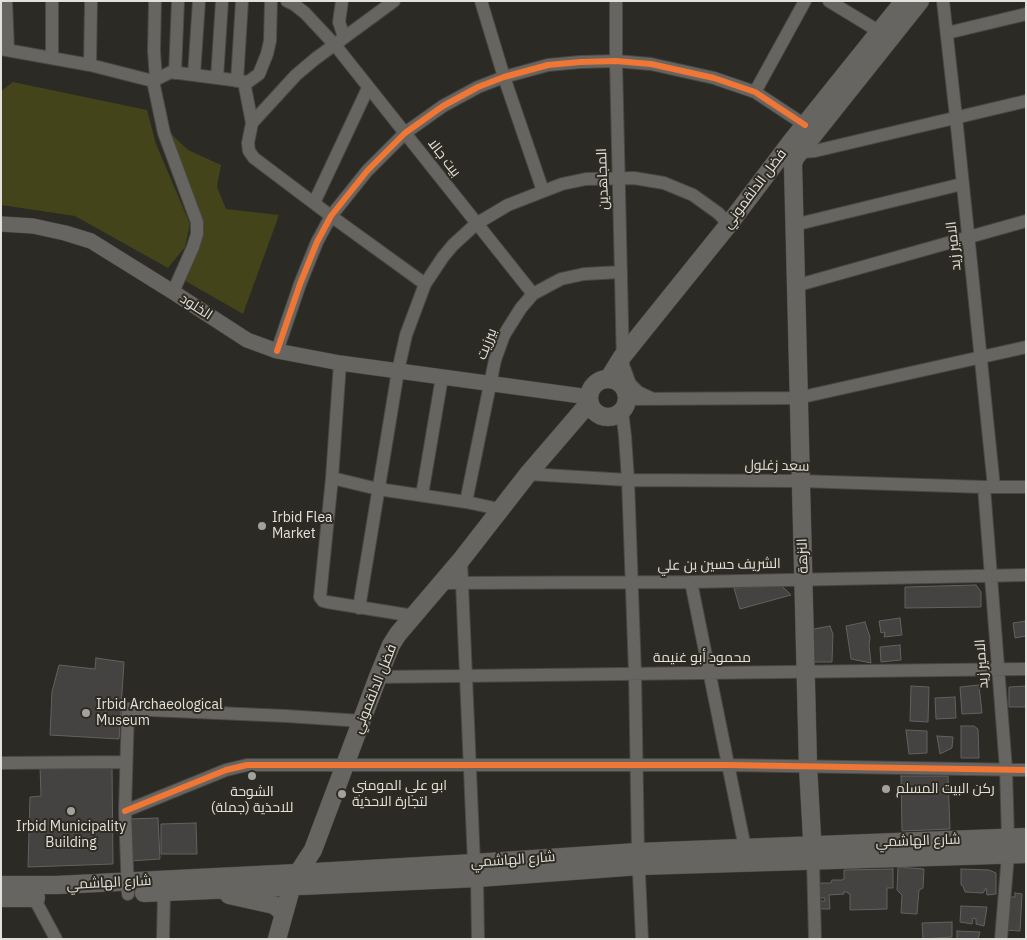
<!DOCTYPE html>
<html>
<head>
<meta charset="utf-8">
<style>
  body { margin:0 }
  #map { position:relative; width:1027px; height:940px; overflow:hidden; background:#2b2a25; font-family:"IBM Plex Sans",sans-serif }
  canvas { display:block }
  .frame { position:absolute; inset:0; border:2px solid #e3e1dc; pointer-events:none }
</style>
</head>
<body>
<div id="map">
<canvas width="1027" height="940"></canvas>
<div class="frame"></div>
</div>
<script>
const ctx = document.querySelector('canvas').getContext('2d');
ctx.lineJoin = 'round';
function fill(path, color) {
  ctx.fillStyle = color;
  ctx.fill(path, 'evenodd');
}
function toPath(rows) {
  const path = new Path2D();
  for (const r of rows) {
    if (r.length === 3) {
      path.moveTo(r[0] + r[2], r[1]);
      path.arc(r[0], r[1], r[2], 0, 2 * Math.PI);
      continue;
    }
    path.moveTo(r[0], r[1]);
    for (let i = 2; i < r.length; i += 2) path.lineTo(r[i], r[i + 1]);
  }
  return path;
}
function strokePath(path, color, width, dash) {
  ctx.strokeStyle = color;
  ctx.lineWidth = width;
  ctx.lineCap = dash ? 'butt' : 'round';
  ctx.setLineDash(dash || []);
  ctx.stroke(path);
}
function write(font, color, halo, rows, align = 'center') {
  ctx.font = font + ' "IBM Plex Sans",Cairo,sans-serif';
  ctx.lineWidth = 4;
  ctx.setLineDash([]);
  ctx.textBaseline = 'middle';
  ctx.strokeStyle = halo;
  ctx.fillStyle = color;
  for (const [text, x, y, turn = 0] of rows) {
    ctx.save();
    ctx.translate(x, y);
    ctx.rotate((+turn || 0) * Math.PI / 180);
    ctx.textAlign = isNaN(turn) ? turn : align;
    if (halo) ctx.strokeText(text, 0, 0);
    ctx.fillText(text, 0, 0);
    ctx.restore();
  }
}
const green = toPath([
  [13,82,147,110,156,144,190,224,185,247,168,268,75,216,1,205,1,91],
  [164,127,188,150,221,165,217,187,226,209,279,215,243,314,182,279,197,222]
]);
const building = toPath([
  [976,585,981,592,981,607,905,608,905,587,976,585],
  [782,586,791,595,740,609,734,588,782,586],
  [900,618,902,635,884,637,885,632,881,633,879,621,900,618],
  [1026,621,1026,636,1015,638,1013,623,1026,621],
  [865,622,870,637,869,645,871,663,851,659,846,626,865,622],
  [830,626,833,634,832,662,811,662,808,630,830,626],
  [900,645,901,660,881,662,880,647,900,645],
  [96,658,124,662,119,739,50,735,52,692,59,665,95,669,96,658],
  [979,685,982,713,962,714,960,687,979,685],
  [911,686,929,687,928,722,910,721,911,686],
  [1026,686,1026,707,1009,707,1009,687,1026,686],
  [955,697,956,718,936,719,935,698,955,697],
  [961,726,974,726,978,729,979,758,961,758,961,726],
  [906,730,927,731,927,753,909,754,906,730],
  [937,736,953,737,952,748,940,754,937,736],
  [40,766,112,766,113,864,28,867,30,797,41,796,40,766],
  [901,776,948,776,950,829,902,831,901,776],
  [158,818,160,859,130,861,129,819,158,818],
  [196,823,197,854,161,854,161,824,196,823],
  [898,867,924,869,923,888,919,890,917,914,901,913,902,895,897,890,898,867],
  [893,869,893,888,887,888,887,909,850,910,850,894,844,891,844,894,829,895,830,909,818,909,818,901,825,901,825,898,820,898,819,883,831,883,832,880,842,880,844,879,844,870,893,869],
  [961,869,989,870,996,873,996,894,987,895,986,888,983,893,965,892,963,886,961,885,961,869],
  [1015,893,1022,894,1020,931,1006,930,1009,897,1015,897,1015,893],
  [961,906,987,907,984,926,976,924,976,919,973,918,972,924,960,922,961,906],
  [952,922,952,937,923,939,922,923,952,922],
  [957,931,980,932,978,939,957,939,957,931]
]);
const minor = toPath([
  [6,1,8,50],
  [52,1,52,58],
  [155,1,154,51,156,79],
  [287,1,295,5,305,13,335,45,533,294],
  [342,1,339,22,344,37],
  [394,1,315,59,296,75,252,123,248,143,249,151,254,158,331,216,425,284],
  [481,1,504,77,543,191],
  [616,1,616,61,623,365,630,384,638,392,653,399],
  [829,1,880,32],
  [943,1,956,117,994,487],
  [947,33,1026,14],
  [1,49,90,65,153,81,171,72,248,82,259,74,267,54,270,41,271,1],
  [90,65,91,1],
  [175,73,178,1],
  [194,75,199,1],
  [217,78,222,1],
  [153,81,164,133,197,222,197,234,193,247,173,292],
  [237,81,242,1],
  [244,82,252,123],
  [755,92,805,1],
  [800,152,815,151,1026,101],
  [314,203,368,88],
  [794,225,962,184],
  [795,286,1026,221],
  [277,351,300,284,317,242,331,216,367,171,405,133,443,106,478,87,504,77,548,65,580,62,616,61,651,64,714,78,755,92,805,125],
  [340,363,332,478,320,597,323,601,327,602,414,616],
  [627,399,798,398,1026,347],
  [622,411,625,436,628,480,635,673,638,852,642,939],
  [528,474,628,480,800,481,984,487,1026,487],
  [332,478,378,489,466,502,499,509],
  [984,487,1006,769,1008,838],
  [422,495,442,377],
  [466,502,495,360,504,335,521,308,533,294,561,279,584,274,621,272],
  [461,560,474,863],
  [691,582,745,848],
  [442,583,691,582,1026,575],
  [359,608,398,371,406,335,425,284,443,257,453,245,476,224,508,205,562,184,586,179,634,178,664,183,693,195,718,213,729,224],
  [378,677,1026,669],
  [1,763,125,762],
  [125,811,226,770,247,765,728,765,1026,770],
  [813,860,815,939],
  [477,878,478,939],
  [128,894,125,811,128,709,286,716,362,721],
  [34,898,56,939],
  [163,939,164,892],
  [1001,939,1008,855]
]);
const tertiary = toPath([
  [1,224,33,226,65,233,91,241,173,292,247,340,277,351,340,363,589,397]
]);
const secondary = toPath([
  [609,378,622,357,642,332,729,224,791,142,904,1],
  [608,398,19],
  [813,856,808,766,793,164,795,158,920,1],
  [1,885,57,885,298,873,474,863,638,852,1026,837],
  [144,893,477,878,639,866,1026,854],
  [229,895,274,905,284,913],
  [1,898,36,898],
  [277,939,292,885,298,873,313,850,378,677,391,645,398,634,461,560,528,474,589,403]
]);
const cycleway = toPath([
  [277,351,300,284,317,242,331,216,367,171,405,133,443,106,478,87,504,77,548,65,580,62,616,61,651,64,714,78,755,92,805,125],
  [125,811,226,770,247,765,728,765,1026,770]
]);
const markers = [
  [262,526,5,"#a3a19c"],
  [86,713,5,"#a3a19c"],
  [252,776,5,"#a3a19c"],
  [886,789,5,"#a3a19c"],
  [342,794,5,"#a3a19c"],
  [71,811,5,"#a3a19c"]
];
const streetNames = [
  ["بيت جالا",444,158,52],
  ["المجاهدين",603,179,-92],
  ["فضل الدلقموني",755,189,-53],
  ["الامير زيد",954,246,-96],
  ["الخلود",196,307,33],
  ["بيرزيت",487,344,-69],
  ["سعد زغلول",777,466,1],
  ["النزهة",803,556,-92],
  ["الشريف حسين بن علي",719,565,-1],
  ["محمود أبو غنيمة",702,658],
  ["الامير زيد",982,664,-94],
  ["فضل الدلقموني",375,689,-68],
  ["شارع الهاشمي",918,841,-2],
  ["شارع الهاشمي",513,860,-4],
  ["شارع الهاشمي",109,883,-3]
];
const poiNames = [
  ["Irbid Flea",272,518],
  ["Market",272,534],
  ["Irbid Archaeological",96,705],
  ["Museum",96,721],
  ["ابو علي المومني",352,786],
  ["لتجارة الاحذية",352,802],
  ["ركن البيت المسلم",896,789],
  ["الشوحة",252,792,"center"],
  ["للاحذية (جملة)",252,808,"center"],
  ["Irbid Municipality",71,827,"center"],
  ["Building",71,843,"center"]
];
fill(green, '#434419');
fill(building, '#454342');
strokePath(building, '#646160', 1);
strokePath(minor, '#494844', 14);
strokePath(tertiary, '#494844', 16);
strokePath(secondary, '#494844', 19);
strokePath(minor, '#666561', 12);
strokePath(tertiary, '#666561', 15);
strokePath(secondary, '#666561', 18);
strokePath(cycleway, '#f07635', 6);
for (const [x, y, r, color] of markers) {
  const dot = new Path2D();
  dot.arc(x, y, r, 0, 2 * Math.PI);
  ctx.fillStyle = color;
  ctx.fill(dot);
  strokePath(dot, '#2e2b22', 2);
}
write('14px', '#e3e1dc', '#2e2b22', streetNames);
write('14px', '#e3e1dc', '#2e2b22', poiNames, 'left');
</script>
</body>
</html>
